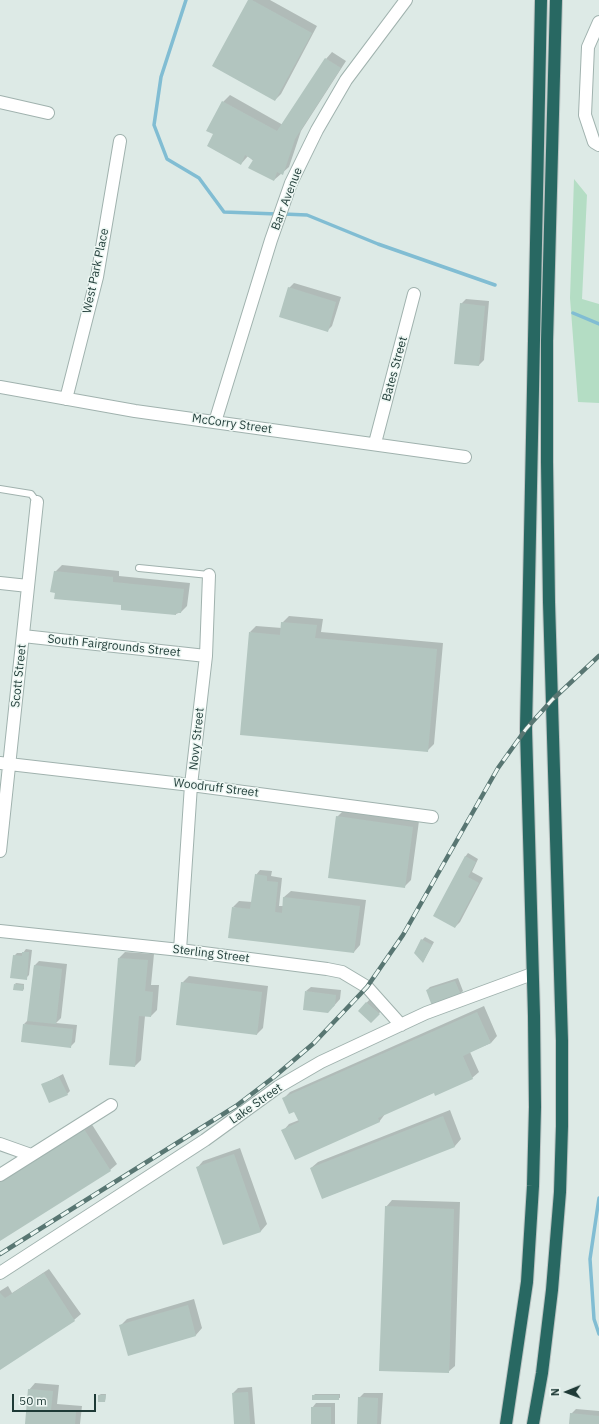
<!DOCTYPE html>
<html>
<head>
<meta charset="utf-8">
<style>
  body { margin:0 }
  #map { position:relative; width:599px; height:1424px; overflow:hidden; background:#ddeae6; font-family:"IBM Plex Sans",sans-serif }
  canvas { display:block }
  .north { position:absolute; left:547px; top:1372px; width:40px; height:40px; -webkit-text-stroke:3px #edf7f3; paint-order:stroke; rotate:269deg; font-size:11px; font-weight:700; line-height:16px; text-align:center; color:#1e3a36 }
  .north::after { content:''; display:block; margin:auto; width:14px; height:18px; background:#1e3a36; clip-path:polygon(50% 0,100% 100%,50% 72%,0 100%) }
  .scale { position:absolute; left:12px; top:1394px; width:84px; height:18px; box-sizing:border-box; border:2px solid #1e3a36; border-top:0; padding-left:5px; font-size:12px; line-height:14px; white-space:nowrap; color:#1e3a36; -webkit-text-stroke:3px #edf7f3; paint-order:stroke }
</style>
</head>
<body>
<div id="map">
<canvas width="599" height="1424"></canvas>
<div class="north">N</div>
<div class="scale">50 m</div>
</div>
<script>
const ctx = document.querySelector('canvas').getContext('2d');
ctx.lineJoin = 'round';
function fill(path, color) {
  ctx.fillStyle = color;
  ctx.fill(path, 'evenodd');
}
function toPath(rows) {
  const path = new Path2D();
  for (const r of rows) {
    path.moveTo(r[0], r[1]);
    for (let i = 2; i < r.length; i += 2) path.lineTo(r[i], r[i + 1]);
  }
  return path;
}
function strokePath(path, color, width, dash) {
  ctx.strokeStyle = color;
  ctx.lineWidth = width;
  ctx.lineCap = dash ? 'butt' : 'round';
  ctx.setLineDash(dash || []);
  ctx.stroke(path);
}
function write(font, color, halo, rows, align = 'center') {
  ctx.font = font + ' "IBM Plex Sans",sans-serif';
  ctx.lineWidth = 3;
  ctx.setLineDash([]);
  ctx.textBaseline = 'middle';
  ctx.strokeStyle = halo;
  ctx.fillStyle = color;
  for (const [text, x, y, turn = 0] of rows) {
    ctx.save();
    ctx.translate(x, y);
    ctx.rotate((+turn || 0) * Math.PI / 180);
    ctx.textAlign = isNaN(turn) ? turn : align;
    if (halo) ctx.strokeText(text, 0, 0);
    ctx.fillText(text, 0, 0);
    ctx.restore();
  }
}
const green = toPath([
  [574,179,587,195,582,299,599,304,599,403,578,402,570,298]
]);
const shadow = toPath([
  [249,0,270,0,317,26,281,94,275,100],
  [332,52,346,61,301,131,289,167,274,180,248,156,241,164,215,134,223,102,230,95,283,125,326,59],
  [294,283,341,297,332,326,327,331,289,288],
  [466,299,489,301,484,360,479,365,461,304],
  [62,565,119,571,119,576,190,583,187,606,181,612,176,614,122,604,55,572],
  [289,616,323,619,321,632,443,643,434,744,427,751,250,632,256,626,282,628,282,623],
  [344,810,419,821,411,880,404,887,337,817],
  [468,853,478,859,472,872,483,878,460,922,455,927,465,857],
  [260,870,272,871,271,876,282,878,279,906,283,906,284,897,291,891,366,900,360,945,354,952,233,907,239,901,252,902,256,875],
  [425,937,434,942,423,962,422,940],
  [26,949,32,950,29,975,26,978,14,956,17,953,23,953],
  [125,952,154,954,151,985,159,985,157,1010,151,1016,145,1016,141,1060,135,1066,119,958],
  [39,961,67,964,61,1018,56,1023,77,1025,75,1042,70,1047,24,1024,29,1019,34,966],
  [189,976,268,986,263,1028,257,1034,182,983],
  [458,978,463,991,460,994,427,990,430,987],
  [16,983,24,984,24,989,23,990,15,984],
  [311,987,341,990,340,999,333,1007,306,991],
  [370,999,382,1010,371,1022,359,1011],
  [484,1006,497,1036,491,1043,470,1052,479,1072,472,1078,435,1092,385,1114,379,1122,283,1131,289,1124,299,1120,295,1111,283,1099,290,1092],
  [63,1074,70,1091,67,1094,42,1085],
  [450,1110,461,1139,455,1146,323,1198,311,1168,318,1162],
  [91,1123,117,1164,110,1170,0,1240,0,1181],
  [240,1148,267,1224,261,1231,224,1244,197,1168,203,1161],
  [392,1200,460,1202,455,1366,448,1372,386,1207],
  [49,1269,81,1314,74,1320,0,1369,0,1291,8,1286,12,1293],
  [194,1299,202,1328,196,1335,129,1355,120,1326,127,1319],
  [35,1383,59,1385,57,1404,82,1406,80,1424,26,1424,29,1390],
  [252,1387,255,1424,235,1424,233,1393,238,1388],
  [364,1393,383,1393,381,1424,358,1424,359,1398],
  [101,1394,106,1394,105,1401,99,1395],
  [315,1394,340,1394,340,1398,313,1396],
  [316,1403,335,1403,335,1424,312,1424,312,1408],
  [576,1409,599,1411,599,1424,570,1424,571,1414]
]);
const stream = toPath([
  [186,0,161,77,154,125,167,159,199,178,224,212,277,214],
  [283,214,307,215,378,244,495,285],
  [573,313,599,324],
  [599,1198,590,1259,594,1319,599,1334]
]);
const building = toPath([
  [248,0,252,0,312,33,275,101,212,66],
  [325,58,341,68,295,139,283,175,277,172,274,181,248,168,253,160,245,155,241,165,207,146,213,134,206,131,222,101,277,131],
  [288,287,336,302,328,332,279,317],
  [460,303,485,306,479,366,454,364],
  [54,571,113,577,113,582,184,589,181,613,176,613,176,615,121,610,121,605,54,599,55,593,50,592],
  [281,622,317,625,315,638,437,649,428,752,240,735,249,632,280,635],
  [336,816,413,827,405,888,328,878],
  [465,856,476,862,468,877,479,883,455,928,433,916],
  [255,874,267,876,267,881,278,882,275,912,282,913,283,897,360,906,354,953,228,938,232,907,250,909],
  [421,939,432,945,423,963,414,953],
  [22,952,29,952,27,980,10,978,13,955,22,956],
  [118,958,148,960,145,991,153,992,151,1017,139,1016,135,1067,109,1065],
  [34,965,62,969,56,1024,27,1021],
  [455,981,461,995,432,1006,426,990],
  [181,982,262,992,257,1035,176,1025],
  [14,984,24,985,23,991,13,990],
  [305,991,336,995,335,1005,328,1013,303,1010],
  [366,1002,380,1014,371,1023,358,1011],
  [477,1012,491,1043,463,1056,473,1079,435,1096,434,1093,378,1118,380,1122,295,1160,281,1130,299,1122,294,1112,289,1114,282,1098],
  [23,1024,73,1029,71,1048,21,1042],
  [59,1077,68,1095,49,1103,41,1084],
  [443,1116,455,1147,322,1199,310,1168],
  [84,1129,111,1171,0,1241,0,1182],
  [234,1154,261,1232,223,1245,196,1167],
  [385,1206,454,1209,449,1373,379,1371],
  [44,1273,75,1321,0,1370,0,1293,5,1298],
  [188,1305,196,1336,128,1356,119,1325],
  [28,1389,53,1391,51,1410,76,1412,75,1424,25,1424],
  [248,1392,250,1424,234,1424,232,1393],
  [98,1395,106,1395,105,1402,98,1402],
  [312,1395,339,1395,339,1400,312,1400],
  [358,1397,378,1398,377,1424,357,1424],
  [311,1407,331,1407,331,1424,311,1424],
  [570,1413,599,1416,599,1424,569,1424]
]);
const lane = toPath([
  [0,489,31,494,37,502],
  [139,568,209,575]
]);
const street = toPath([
  [599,22,588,47,585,115,594,142,599,145],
  [0,102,48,113],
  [0,387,135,411,465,457],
  [66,399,97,277,120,141],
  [215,422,271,240,291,183,317,130,346,80,406,0],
  [375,443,414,294],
  [0,583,28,586],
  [23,636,206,656],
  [0,763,191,785,432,817],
  [0,851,37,502],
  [0,931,180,950,327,969,342,972,367,987,401,1025],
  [180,950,191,785,206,656,209,575],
  [0,1144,31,1155],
  [0,1175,111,1105],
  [0,1273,205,1140,278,1087,321,1062,426,1013,532,974]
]);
const highway = toPath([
  [506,1424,527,1282,533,1186,535,1107,534,1016,526,729,541,0],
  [533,1424,542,1373,552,1290,560,1192,562,1126,562,1041,549,602,547,462,547,341,556,0]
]);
const rail = toPath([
  [0,1254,236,1106,274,1077,314,1043,367,987,403,935,498,768,526,729,552,700,599,656]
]);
const streetNames = [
  ["Barr Avenue",287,199,-69],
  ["West Park Place",96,271,-78],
  ["Bates Street",395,369,-75],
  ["McCorry Street",232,424,8],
  ["South Fairgrounds Street",114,646,6],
  ["Scott Street",19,676,-84],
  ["Novy Street",197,739,-84],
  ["Woodruff Street",216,788,7],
  ["Sterling Street",211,954,7],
  ["Lake Street",256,1104,-35]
];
fill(green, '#b4ddc4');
fill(shadow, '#0003');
strokePath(stream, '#81bdd3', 3.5);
fill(building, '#b2c5bf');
strokePath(lane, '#a0b2ae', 8);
strokePath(street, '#a0b2ae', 14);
strokePath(highway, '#bcc4c3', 14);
strokePath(lane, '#fff', 6);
strokePath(street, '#fff', 12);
strokePath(highway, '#286862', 12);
strokePath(rail, '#587672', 4.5);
strokePath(rail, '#edf7f3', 3, [9]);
write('12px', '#1e3a36', '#edf7f3', streetNames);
</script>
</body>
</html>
